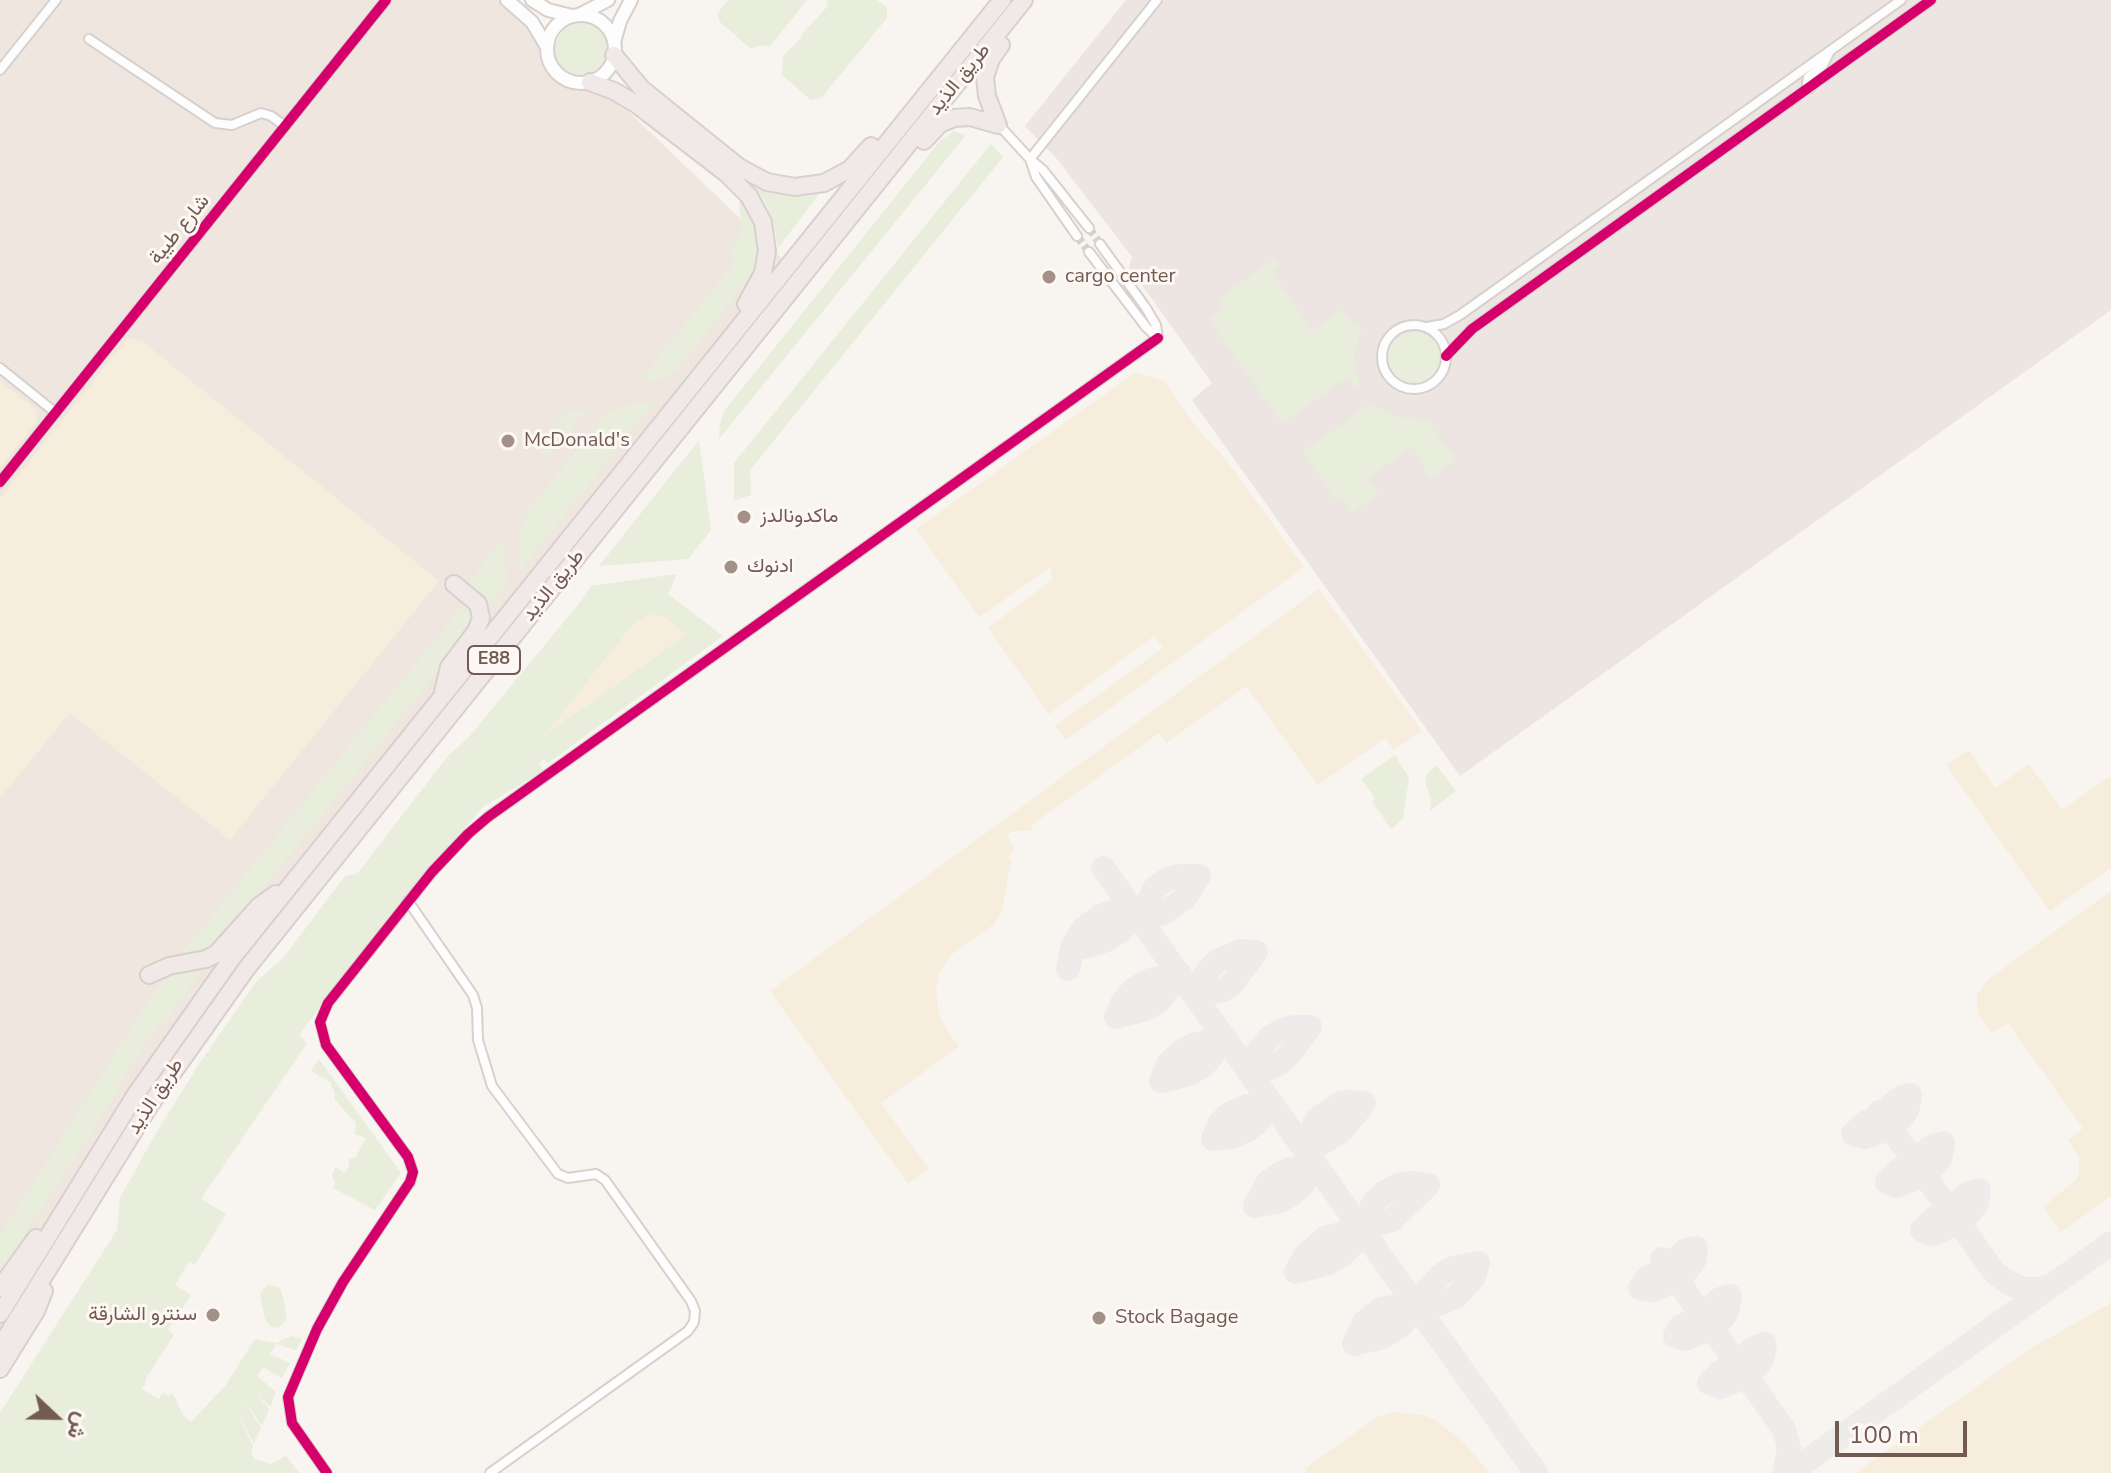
<!DOCTYPE html>
<html>
<head>
<meta charset="utf-8">
<style>
  body { margin:0 }
  #map { position:relative; width:2111px; height:1473px; overflow:hidden; background:#f8f4f0; font-family:"Nunito Sans",Vazirmatn,sans-serif }
  canvas { display:block }
  .north { position:absolute; left:16px; top:1377px; width:80px; height:80px; -webkit-text-stroke:6px #fdf8f3; paint-order:stroke; rotate:112deg; font-size:22px; font-weight:700; line-height:32px; text-align:center; color:#735a52 }
  .north::after { content:''; display:block; margin:auto; width:28px; height:36px; background:#735a52; clip-path:polygon(50% 0,100% 100%,50% 72%,0 100%) }
  .scale { position:absolute; left:1835px; top:1421px; width:132px; height:36px; box-sizing:border-box; border:4px solid #735a52; border-top:0; padding-left:10px; font-size:24px; line-height:28px; white-space:nowrap; color:#735a52; -webkit-text-stroke:6px #fdf8f3; paint-order:stroke }
</style>
</head>
<body>
<div id="map">
<canvas width="2111" height="1473"></canvas>
<div class="north">ش</div>
<div class="scale">100 m</div>
</div>
<script>
const ctx = document.querySelector('canvas').getContext('2d');
ctx.lineJoin = 'round';
function fill(path, color) {
  ctx.fillStyle = color;
  ctx.fill(path, 'evenodd');
}
function toPath(rows) {
  const path = new Path2D();
  for (const r of rows) {
    if (r.length === 3) {
      path.moveTo(r[0] + r[2], r[1]);
      path.arc(r[0], r[1], r[2], 0, 2 * Math.PI);
      continue;
    }
    path.moveTo(r[0], r[1]);
    for (let i = 2; i < r.length; i += 2) path.lineTo(r[i], r[i + 1]);
  }
  return path;
}
function strokePath(path, color, width, dash) {
  ctx.strokeStyle = color;
  ctx.lineWidth = width;
  ctx.lineCap = dash ? 'butt' : 'round';
  ctx.setLineDash(dash || []);
  ctx.stroke(path);
}
function write(font, color, halo, rows, align = 'center') {
  ctx.font = font + ' "Nunito Sans",Vazirmatn,sans-serif';
  ctx.lineWidth = 6;
  ctx.setLineDash([]);
  ctx.textBaseline = 'middle';
  ctx.strokeStyle = halo;
  ctx.fillStyle = color;
  for (const [text, x, y, turn = 0] of rows) {
    ctx.save();
    ctx.translate(x, y);
    ctx.rotate((+turn || 0) * Math.PI / 180);
    ctx.textAlign = isNaN(turn) ? turn : align;
    if (halo) ctx.strokeText(text, 0, 0);
    ctx.fillText(text, 0, 0);
    ctx.restore();
  }
}
const residential = toPath([
  [0,0,512,0,794,270,243,958,182,1043,98,1170,0,1330]
]);
const industrial = toPath([
  [1126,0,2111,0,2111,310,1460,776,1192,400,1212,383,1129,267,1132,257,1057,159,1025,126]
]);
const green = toPath([
  [728,0,807,0,770,46,760,45,751,49,720,22,717,14],
  [829,0,877,0,887,8,887,18,821,98,811,100,782,75,783,56,802,37,801,35,828,6,826,4],
  [584,51,29],
  [954,131,966,135,719,439,720,424,725,410,940,141],
  [991,144,1003,157,750,470,751,495,734,501,734,463],
  [751,184,783,195,801,197,819,194,778,248,773,219,764,200],
  [739,196,750,214,756,233,758,251,751,276,677,371,663,379,640,380,735,262,730,257,741,229],
  [1274,259,1280,266,1272,272,1312,331,1343,309,1356,326,1360,324,1362,329,1354,357,1360,387,1357,388,1347,378,1282,424,1209,320,1224,307,1218,299],
  [1414,359,27],
  [655,402,519,573,519,530,530,507,608,412,624,406],
  [1371,403,1397,417,1428,421,1456,459,1430,478,1412,446,1352,490,1369,480,1379,494,1351,514,1341,499,1337,502,1302,452],
  [585,411,545,463,545,441,550,430,565,413],
  [699,440,711,530,688,559,599,566],
  [503,539,507,580,503,589,490,606,481,594,468,582],
  [677,574,668,594,723,636,548,763,545,759,539,762,543,770,536,775,483,807,388,918,299,1035,307,1043,201,1199,226,1214,195,1265,189,1262,175,1285,191,1295,168,1330,174,1335,145,1380,146,1382,142,1389,159,1399,163,1393,169,1396,172,1392,183,1415,191,1422,225,1386,255,1339,276,1343,291,1336,302,1339,296,1350,276,1344,270,1354,290,1363,282,1378,263,1367,257,1376,276,1392,270,1407,254,1391,269,1409,262,1426,242,1397,261,1428,254,1444,234,1406,253,1446,251,1453,254,1459,271,1464,286,1456,299,1473,0,1473,0,1413,117,1230,120,1198,156,1133,201,1061,256,982,284,957,345,876,357,874,447,757,469,737,586,595,591,586],
  [654,615,666,618,686,635,547,733,632,626],
  [462,606,470,609,473,618,459,645,222,940,206,950,181,954],
  [1395,755,1409,778,1403,819,1391,829,1372,801,1375,798,1361,779],
  [1436,765,1456,791,1430,811,1431,799,1425,782,1427,774],
  [204,968,163,1026,159,1024,118,1085,121,1087,0,1273,0,1235,154,992,165,980,177,972],
  [319,1059,401,1173,375,1210,333,1188,335,1182,332,1176,335,1167,345,1173,349,1166,349,1159,355,1158,366,1138,355,1134,356,1123,335,1100,334,1090,331,1087,332,1083,311,1071],
  [269,1285,279,1287,282,1293,287,1319,278,1328,271,1327,265,1319,260,1295,263,1289]
]);
const sand = toPath([
  [128,338,142,341,439,581,230,840,70,713,0,798,0,498],
  [1136,372,1164,381,1197,428,1227,461,1304,567,1066,740,1055,726,1163,648,1154,636,1049,714,988,628,1052,580,1051,567,979,617,916,529],
  [0,381,37,410,36,423,0,468],
  [1319,589,1422,731,1394,750,1385,738,1318,785,1246,686,1166,743,1159,733,1032,825,1033,830,1011,832,1007,836,1014,849,1008,856,1011,861,1001,914,993,925,951,955,939,974,936,990,939,1014,947,1031,959,1046,881,1103,929,1169,908,1184,770,991],
  [647,615,666,618,686,635,545,735,632,626],
  [1969,750,1995,788,2029,764,2036,774,2021,786,2037,775,2062,810,2109,777,2111,780,2111,868,2050,911,1946,765],
  [2111,891,2111,1196,2061,1232,2043,1207,2075,1181,2079,1174,2079,1158,2068,1140,2083,1128,2008,1023,1991,1033,1978,1013,1977,995,1987,980],
  [2111,1303,2111,1473,1856,1473,2028,1350],
  [1393,1412,1422,1415,1435,1420,1461,1440,1490,1473,1307,1473,1304,1469,1379,1416]
]);
const taxiway = toPath([
  [1103,868,1536,1473],
  [1180,876,1199,876,1185,898,1164,913,1139,918,1155,888,1167,879,1180,876],
  [1073,945,1084,947,1107,940,1123,929,1131,913],
  [1241,951,1256,952,1232,984,1223,990,1195,996,1207,971,1217,961,1241,951],
  [1068,969,1073,945,1084,928,1100,916,1114,912,1136,913],
  [1116,1017,1123,1001,1135,988,1150,980,1180,974],
  [1116,1017,1147,1009,1160,1000,1180,974],
  [1295,1027,1310,1027,1291,1053,1279,1064,1268,1069,1249,1072,1256,1054,1270,1037,1282,1030,1295,1027],
  [1161,1081,1168,1064,1179,1053,1193,1045,1225,1037],
  [1161,1081,1189,1074,1200,1068,1209,1060,1225,1037],
  [1350,1102,1364,1103,1343,1130,1317,1146,1304,1148,1317,1119,1340,1103,1350,1102],
  [1272,1103,1256,1124,1246,1131,1234,1136,1213,1139,1219,1124,1227,1115,1246,1106,1272,1103],
  [1879,1112,1995,1273,2009,1283,2024,1289,2038,1289,2050,1286],
  [1853,1134,1866,1122,1877,1120,1886,1122,1892,1122,1901,1118,1907,1111,1910,1095,1900,1098,1892,1105,1886,1122,1878,1133,1865,1137,1853,1134],
  [1887,1182,1899,1170,1909,1168,1920,1169,1924,1170,1934,1166,1940,1159,1943,1143,1932,1146,1924,1153,1920,1169,1910,1181,1896,1186,1887,1182],
  [1255,1206,1268,1182,1278,1175,1290,1169,1316,1165],
  [1255,1206,1280,1201,1291,1195,1301,1187,1316,1165],
  [1922,1230,1934,1218,1944,1217,1955,1218,1960,1219,1969,1214,1977,1203,1979,1190,1967,1194,1959,1201,1955,1218,1945,1229,1932,1234,1922,1230],
  [1662,1259,1784,1429,1789,1449,1784,1473],
  [1296,1272,1329,1263,1342,1255,1354,1243,1374,1202,1385,1192,1398,1185,1413,1183,1428,1185],
  [1296,1272,1305,1256,1325,1238,1392,1220,1428,1185],
  [1640,1288,1647,1278,1652,1275,1663,1273,1673,1276,1687,1271,1695,1259,1696,1248,1686,1250,1678,1257,1673,1276,1665,1285,1654,1290,1640,1288],
  [1730,1296,1720,1299,1712,1306,1707,1322,1698,1334,1685,1339,1675,1336,1681,1326,1686,1324,1697,1322,1707,1322,1712,1323,1722,1319,1727,1312,1730,1296],
  [1354,1344,1380,1338,1401,1326,1416,1304,1423,1295,1441,1275,1452,1268,1478,1263,1474,1277,1456,1297,1432,1307,1416,1304,1381,1309,1364,1322,1354,1344],
  [1709,1383,1721,1371,1732,1369,1742,1371,1747,1371,1756,1367,1762,1360,1765,1344,1755,1347,1747,1354,1742,1371,1733,1382,1721,1387,1709,1383],
  [1790,1473,2111,1243]
]);
const streetTunnel = toPath([
  [1089,228,1100,244],
  [1077,236,1089,252]
]);
const street = toPath([
  [89,39,215,123,232,125,261,113,271,116,285,126],
  [0,70,56,0],
  [1810,88,1807,83,1808,77,1823,65,1830,51],
  [999,125,1030,159,1043,170,1089,228],
  [1030,159,1157,0],
  [1030,159,1036,177,1077,236],
  [1100,244,1146,308,1156,325,1158,338],
  [1089,252,1146,327,1158,338],
  [1414,357,32],
  [1427,327,1444,324,1460,315,1901,0],
  [1446,356,1472,329,1931,0],
  [0,368,56,413],
  [0,482,386,0],
  [408,901,473,995,477,1008,478,1040,492,1086,558,1174,568,1178,596,1174,605,1180,691,1301,695,1311,694,1322,688,1331,490,1473],
  [327,1473,292,1423,288,1397,317,1329,343,1282,410,1182,413,1172,408,1157,326,1045,320,1022,328,1003,432,872,468,834,488,817,1158,338]
]);
const secondary = toPath([
  [507,0,532,22,547,47],
  [532,0,548,10,572,16],
  [581,49,34],
  [579,15,608,0],
  [614,42,620,21,631,0]
]);
const highway = toPath([
  [614,55,642,89,739,167,767,182,795,187,824,183,850,169,871,146],
  [590,82,614,91,636,104,727,174,749,196,763,222,767,251,763,273,746,304],
  [998,125,987,96,985,77,991,59,1001,45],
  [924,141,940,124,954,118,970,117,998,125],
  [443,692,449,667,476,631,481,618,478,604,454,584],
  [149,975,169,966,206,959,216,954,259,906,276,894],
  [0,1288,36,1238],
  [0,1314,136,1094,232,958,1002,0],
  [0,1347,150,1105,247,968,1024,0],
  [0,1369,36,1311,44,1291]
]);
const cycleway = toPath([
  [1446,356,1472,329,1931,0],
  [0,482,386,0],
  [327,1473,292,1423,288,1397,317,1329,343,1282,410,1182,413,1172,408,1157,326,1045,320,1022,328,1003,432,872,468,834,488,817,1158,338]
]);
const markers = [
  [1049,277,8,"#a29089"],
  [508,441,8,"#a29089"],
  [744,517,8,"#a29089"],
  [731,567,8,"#a29089"],
  [213,1315,8,"#a29089"],
  [1099,1318,8,"#a29089"]
];
const shields = [
  [494,660,52]
];
const shieldNames = [
  ["E88",494,660]
];
const streetNames = [
  ["طريق الذيد",960,80,-51],
  ["شارع طيبة",180,230,-51],
  ["طريق الذيد",554,586,-51],
  ["طريق الذيد",156,1097,-57]
];
const poiNames = [
  ["cargo center",1065,277],
  ["McDonald's",524,441],
  ["ماكدونالدز",760,517],
  ["ادنوك",747,567],
  ["سنترو الشارقة",197,1315,"right"],
  ["Stock Bagage",1115,1318]
];
fill(residential, '#efe6df');
fill(industrial, '#ece5e2');
fill(green, '#e8eddc');
fill(sand, '#f6eddc');
strokePath(taxiway, '#eeeceb', 24);
strokePath(streetTunnel, '#d7cec8', 8, [8, 4]);
strokePath(street, '#d7d1ce', 12);
strokePath(secondary, '#d7d0cc', 16);
strokePath(highway, '#d8d0cd', 20);
strokePath(street, '#fefdfd', 8);
strokePath(secondary, '#fefdfd', 12);
strokePath(highway, '#f0e9e8', 16);
strokePath(cycleway, '#d6006c', 10);
for (const [x, y, r, color] of markers) {
  const dot = new Path2D();
  dot.arc(x, y, r, 0, 2 * Math.PI);
  ctx.fillStyle = color;
  ctx.fill(dot);
  strokePath(dot, '#fdf8f3', 3);
}
for (const [x, y, w] of shields) {
  const box = new Path2D();
  box.roundRect(x - w / 2, y - 14, w, 28, 6);
  ctx.fillStyle = '#fdf8f3';
  ctx.fill(box);
  strokePath(box, '#735a52', 2);
}
write('bold 18px', '#735a52', null, shieldNames);
write('20px', '#735a52', '#fdf8f3', streetNames);
write('20px', '#735a52', '#fdf8f3', poiNames, 'left');
</script>
</body>
</html>
